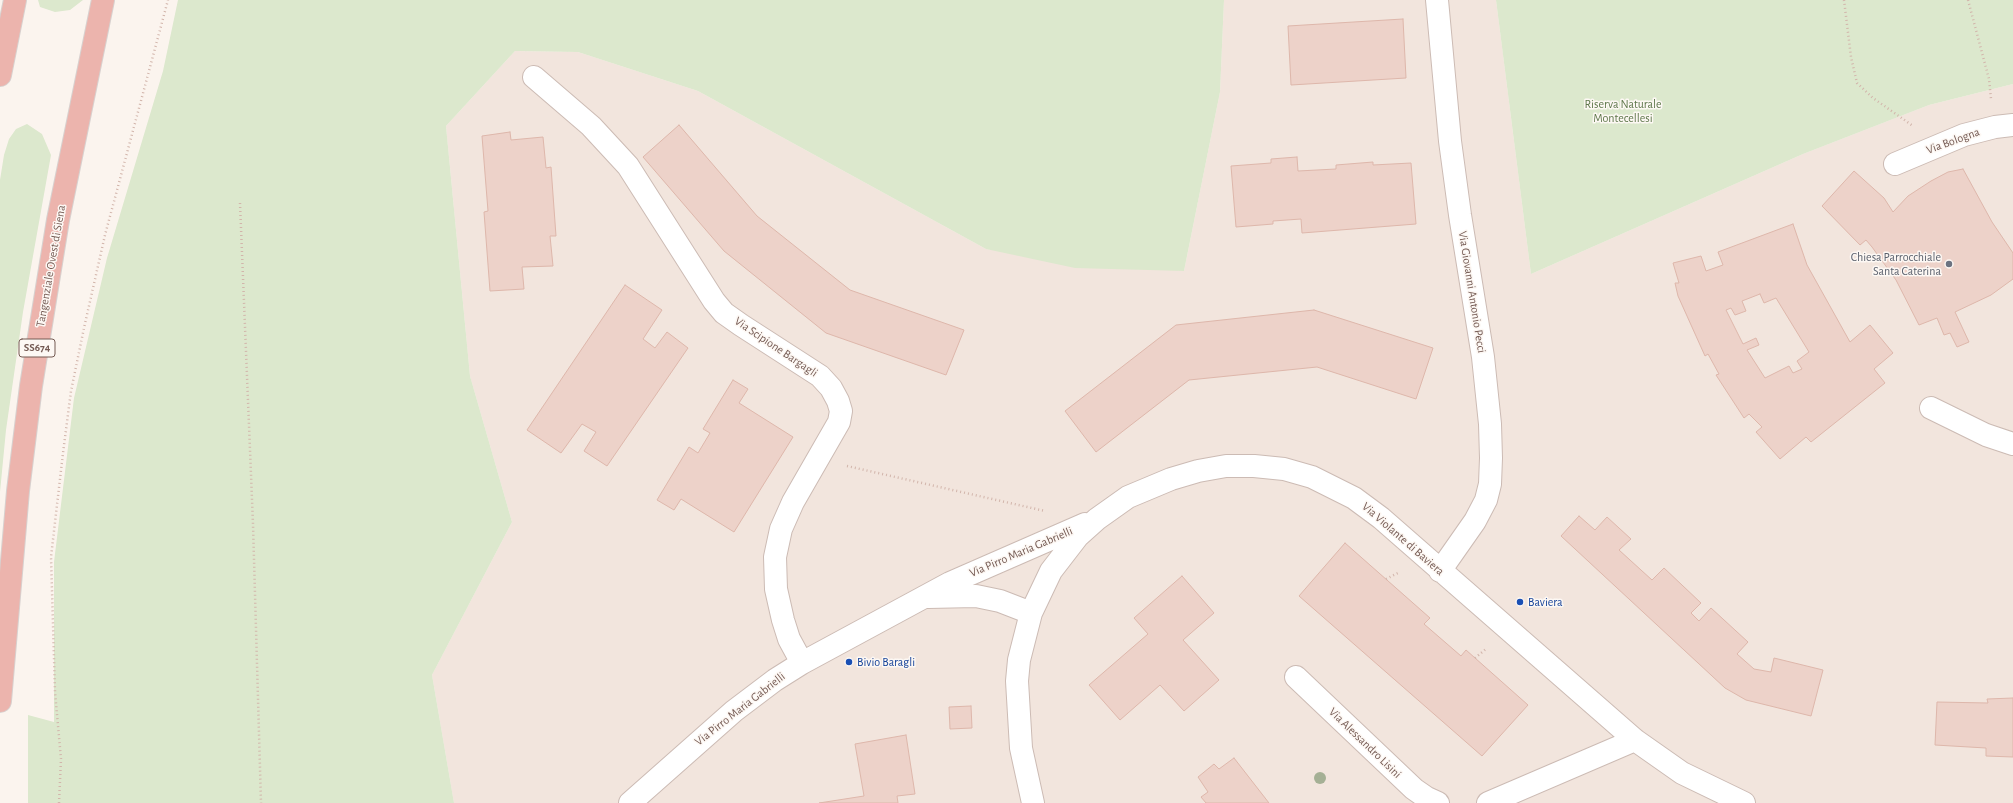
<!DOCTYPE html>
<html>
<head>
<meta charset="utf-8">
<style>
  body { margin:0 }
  canvas { display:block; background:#fbf4ee }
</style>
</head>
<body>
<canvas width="2013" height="803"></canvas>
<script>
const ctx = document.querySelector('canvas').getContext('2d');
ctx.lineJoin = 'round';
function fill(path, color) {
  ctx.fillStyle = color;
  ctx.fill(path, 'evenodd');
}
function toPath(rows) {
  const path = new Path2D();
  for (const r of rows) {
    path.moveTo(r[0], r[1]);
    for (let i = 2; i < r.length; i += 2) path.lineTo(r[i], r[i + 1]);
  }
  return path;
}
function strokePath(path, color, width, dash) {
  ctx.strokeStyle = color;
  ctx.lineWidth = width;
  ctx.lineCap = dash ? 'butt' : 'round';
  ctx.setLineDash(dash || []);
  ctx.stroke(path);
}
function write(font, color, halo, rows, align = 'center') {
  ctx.font = font + ' "Alegreya Sans",sans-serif';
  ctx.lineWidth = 3;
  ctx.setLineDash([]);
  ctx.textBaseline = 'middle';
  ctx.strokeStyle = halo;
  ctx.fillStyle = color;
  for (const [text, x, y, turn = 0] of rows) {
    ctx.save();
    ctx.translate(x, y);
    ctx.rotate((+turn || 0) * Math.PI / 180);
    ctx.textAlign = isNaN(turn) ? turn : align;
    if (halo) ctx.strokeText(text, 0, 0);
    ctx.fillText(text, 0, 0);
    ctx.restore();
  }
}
const residential = toPath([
  [1224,0,1496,0,1531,274,1803,154,1929,105,2013,84,2013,803,454,803,432,675,512,522,470,376,446,126,515,51,578,52,698,91,986,249,1184,271,1220,92]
]);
const green = toPath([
  [38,0,83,0,70,10,55,12,40,7],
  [178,0,1224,0,1220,92,1184,271,1075,268,986,249,698,91,578,52,515,51,446,126,470,376,512,522,432,675,454,803,28,803,28,715,54,722,54,562,74,398,107,258,163,71],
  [1496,0,2013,0,2013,84,1929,105,1803,154,1531,274],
  [27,124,42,134,51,155,23,312,6,430,0,492,0,180,4,155,9,139,16,129]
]);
const building = toPath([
  [1403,19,1406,78,1291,85,1288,26,1403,19],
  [679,125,757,216,850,290,964,330,946,375,826,333,724,251,643,157,679,125],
  [510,132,511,140,543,137,546,168,551,167,556,236,550,236,553,266,522,267,524,289,490,291,484,212,488,211,482,136,510,132],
  [1297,157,1298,171,1336,169,1336,165,1373,162,1373,165,1411,163,1416,224,1302,233,1301,219,1273,221,1273,224,1236,227,1231,166,1271,163,1271,159,1297,157],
  [1963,169,1992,222,2013,253,2013,279,1991,295,1955,312,1969,342,1957,347,1950,333,1944,335,1937,318,1919,325,1896,280,1872,247,1866,240,1860,245,1822,206,1854,171,1884,198,1893,212,1908,196,1931,181,1948,172,1963,169],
  [1793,224,1807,265,1850,342,1870,325,1893,353,1874,369,1885,383,1811,442,1806,437,1780,459,1756,432,1762,427,1749,414,1744,418,1716,375,1719,374,1708,354,1705,356,1678,296,1675,283,1679,283,1673,263,1701,256,1706,271,1723,265,1718,252,1793,224],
  [1760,294,1764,303,1776,298,1809,352,1797,361,1802,369,1793,373,1789,366,1765,378,1747,350,1759,345,1756,338,1743,344,1726,310,1731,308,1735,315,1746,311,1742,301,1760,294],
  [625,285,662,310,643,339,655,348,667,332,688,348,607,466,584,451,596,432,582,424,561,453,527,430,625,285],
  [1314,310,1433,348,1416,399,1317,367,1189,380,1096,452,1065,411,1176,325,1314,310],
  [733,380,748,389,739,403,793,437,734,532,681,499,674,510,657,500,689,447,698,453,710,433,703,429,733,380],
  [1579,516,1595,530,1607,517,1631,539,1619,550,1652,580,1664,568,1701,603,1691,613,1699,621,1711,608,1748,642,1737,654,1754,669,1771,672,1774,658,1823,670,1811,716,1746,700,1725,688,1561,536,1579,516],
  [1345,543,1430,618,1424,624,1461,656,1466,650,1528,705,1482,756,1299,596,1345,543],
  [1182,576,1214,613,1183,640,1219,680,1184,711,1160,685,1120,720,1089,685,1148,634,1134,618,1182,576],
  [2013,698,2013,757,1986,756,1986,748,1935,745,1937,702,1988,703,1987,699,2013,698],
  [971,706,972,728,950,729,949,707,971,706],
  [906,735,915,794,897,796,898,803,819,803,864,796,855,744,906,735],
  [1234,758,1269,803,1206,803,1201,797,1208,792,1198,777,1214,764,1219,769,1234,758]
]);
const path = toPath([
  [1844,0,1851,57,1857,83,1873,98,1913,126],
  [1968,0,1989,79,1991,99],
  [240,203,253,524,261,803],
  [847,466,1045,511],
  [1386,579,1400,572],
  [1475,658,1486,649],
  [59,803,61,759,55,692,51,557,63,453,71,391,84,328,105,235,168,0]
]);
const street = toPath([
  [1437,0,1450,141,1460,215,1483,357,1490,424,1491,458,1490,484,1486,500,1475,521,1440,571],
  [534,77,591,126,628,166,714,301,724,313,741,325,820,376,831,388,838,401,841,411,839,422,793,502,781,529,775,557,776,589,783,620,789,639,802,663],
  [1895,164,1964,135,1995,127,2013,125],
  [1931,408,1986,435,2013,444],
  [928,597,976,596,1000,601,1031,613],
  [1296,677,1414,789,1427,798,1438,803],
  [630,803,734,711,775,680,802,663,950,583,1085,524],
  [1033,803,1021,748,1017,681,1019,660,1031,613,1051,571,1078,536,1097,519,1128,497,1171,479,1198,471,1226,466,1254,466,1284,469,1312,477,1354,498,1381,518,1635,740,1682,773,1744,803],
  [1488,803,1635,740]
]);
const highway = toPath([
  [0,75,15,0],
  [0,701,18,491,31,386,58,220,103,0]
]);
const trees = [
  [1320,778]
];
const markers = [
  [1949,264,4,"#6b7280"],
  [1520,602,4,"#1a4fb4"],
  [849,662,4,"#1a4fb4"]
];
const shields = [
  [37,348,36]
];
const shieldNames = [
  ["SS674",37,348]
];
const parkNames = [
  ["Riserva Naturale",1623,104],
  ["Montecellesi",1623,118]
];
const streetNames = [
  ["Via Bologna",1953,141,-20],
  ["Tangenziale Ovest di Siena",51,266,-80],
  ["Via Giovanni Antonio Pecci",1472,292,81],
  ["Via Scipione Bargagli",776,347,34],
  ["Via Violante di Baviera",1403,539,41],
  ["Via Pirro Maria Gabrielli",1021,552,-23],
  ["Via Pirro Maria Gabrielli",740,709,-38],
  ["Via Alessandro Lisini",1365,743,44]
];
const worshipNames = [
  ["Chiesa Parrocchiale",1941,257],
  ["Santa Caterina",1941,271]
];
const transitNames = [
  ["Baviera",1528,602],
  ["Bivio Baragli",857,662]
];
fill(residential, '#f2e5dd');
fill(green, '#dce8cd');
fill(building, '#edd2c9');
strokePath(building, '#deb7ab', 1);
strokePath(street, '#ccbbb4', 24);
strokePath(highway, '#d8d1cf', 24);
strokePath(path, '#d2b5ab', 2.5, [1, 3]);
strokePath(street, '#fff', 22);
strokePath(highway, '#ecb4ad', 22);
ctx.fillStyle = '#a5b095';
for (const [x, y] of trees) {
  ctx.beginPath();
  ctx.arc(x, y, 6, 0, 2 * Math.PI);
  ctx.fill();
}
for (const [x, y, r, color] of markers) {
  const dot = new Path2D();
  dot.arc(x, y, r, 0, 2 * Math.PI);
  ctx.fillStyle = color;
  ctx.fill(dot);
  strokePath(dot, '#fdf8f4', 1.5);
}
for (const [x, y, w] of shields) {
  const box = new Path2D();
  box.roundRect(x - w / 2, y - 9, w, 18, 3);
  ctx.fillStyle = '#fdf8f4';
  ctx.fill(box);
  strokePath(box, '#745a53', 1);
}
write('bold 11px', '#745a53', null, shieldNames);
write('12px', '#5f784c', '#fdf8f4', parkNames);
write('12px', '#745a53', '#fdf8f4', streetNames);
write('12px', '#5b616d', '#fdf8f4', worshipNames, 'right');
write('12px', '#164399', '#fdf8f4', transitNames, 'left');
</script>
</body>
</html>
